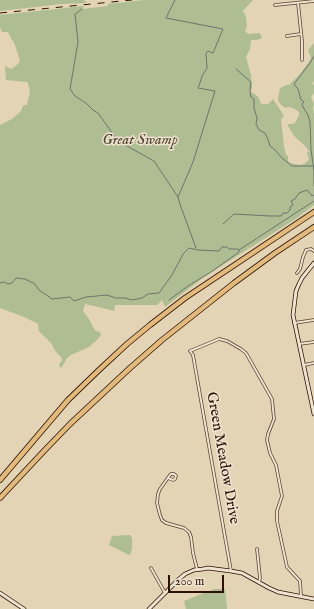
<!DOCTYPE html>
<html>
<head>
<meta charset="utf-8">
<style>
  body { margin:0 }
  #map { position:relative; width:314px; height:609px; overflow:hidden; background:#e4d4b6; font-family:"IM FELL English",serif }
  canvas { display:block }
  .scale { position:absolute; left:168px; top:575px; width:56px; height:18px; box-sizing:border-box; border:2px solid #2c1000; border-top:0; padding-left:5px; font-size:12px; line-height:14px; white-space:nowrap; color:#2c1000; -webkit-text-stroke:3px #ede3d0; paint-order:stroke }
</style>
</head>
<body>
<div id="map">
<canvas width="314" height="609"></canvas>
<div class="scale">200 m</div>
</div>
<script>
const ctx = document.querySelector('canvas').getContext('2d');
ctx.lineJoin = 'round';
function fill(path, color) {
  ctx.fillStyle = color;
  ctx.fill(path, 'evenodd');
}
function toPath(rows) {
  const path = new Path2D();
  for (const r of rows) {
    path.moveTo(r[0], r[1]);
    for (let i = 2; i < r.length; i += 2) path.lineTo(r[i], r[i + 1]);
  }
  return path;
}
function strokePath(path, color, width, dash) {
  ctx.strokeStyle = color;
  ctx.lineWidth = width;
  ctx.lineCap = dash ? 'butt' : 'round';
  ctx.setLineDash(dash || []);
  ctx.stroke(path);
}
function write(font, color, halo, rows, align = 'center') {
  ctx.font = font + ' "IM FELL English",serif';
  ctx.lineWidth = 3;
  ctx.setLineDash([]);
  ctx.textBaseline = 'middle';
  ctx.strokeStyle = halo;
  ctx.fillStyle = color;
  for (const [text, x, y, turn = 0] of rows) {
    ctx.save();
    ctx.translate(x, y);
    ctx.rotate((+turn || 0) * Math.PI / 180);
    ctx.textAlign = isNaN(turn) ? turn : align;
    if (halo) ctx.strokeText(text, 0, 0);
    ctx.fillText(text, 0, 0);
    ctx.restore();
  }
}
const green = toPath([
  [0,0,84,0,87,3,62,4,0,11],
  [144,0,253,0,242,12,244,12,246,17,247,27,245,31,248,34,260,33,262,38,257,40,251,40,250,49,246,57,251,75,252,87,251,92,256,95,259,98,261,104,268,104,273,99,279,108,284,116,281,119,284,146,286,155,288,156,288,161,291,163,299,165,304,164,309,160,307,152,309,152,306,147,294,136,287,124,291,124,295,123,299,115,299,112,293,108,288,107,285,108,280,104,278,100,278,98,280,88,286,85,289,85,300,74,308,63,311,58,308,50,314,43,314,81,312,84,314,85,314,93,311,97,314,104,313,108,314,114,314,205,297,218,204,277,165,307,162,300,157,305,115,305,114,311,94,306,85,304,83,311,89,319,93,327,96,331,100,332,101,335,95,342,92,344,91,346,71,355,67,358,62,367,61,368,59,365,62,360,61,357,56,352,51,343,39,331,38,324,24,317,0,308,0,125,12,119,21,111,22,108,24,105,27,105,30,91,28,83,27,82,6,80,5,66,11,69,17,65,20,61,14,42,12,40,8,32,2,32,0,27,0,15,83,6,83,9,108,6,108,4],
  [130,535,132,537,132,547,131,553,129,555,109,545,112,536],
  [214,589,225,589,227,609,186,609,184,601]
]);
const stream = toPath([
  [175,0,166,18,223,29,213,53,208,51,206,53,207,68,202,76,201,80,198,88,215,91,193,162,178,197],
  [82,9,75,14,78,42,70,89,75,96,87,104,93,110,98,113,118,141,154,161,178,197,181,207,196,248],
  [314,56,310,63,294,84,298,89,301,100,304,102,302,104,303,107,308,115,310,122,311,150,314,171,314,186],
  [236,69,251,82,250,91,251,97,254,99,254,108,257,118,256,124,259,130,265,133,268,139,270,146,275,150,282,158,292,166,313,166],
  [223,224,234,214,270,216,281,216,283,213,287,213,290,210,290,207,293,205,291,201,295,199,299,193,307,190,312,196,314,195],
  [0,283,4,282,8,284,12,283,16,278,25,279,35,284,39,290,45,294,52,299,70,297,74,301,86,297,107,295,116,298,125,298,132,300,142,298,148,294,159,293,172,275,183,254,189,248,198,250,219,251,222,247,226,247,230,249,238,249,239,250,314,201],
  [169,300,188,286,211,272,239,252,239,250]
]);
const street = toPath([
  [298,3,302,41,302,60],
  [275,5,314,1],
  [287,36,301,34],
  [297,273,300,269,303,257,306,250,311,249,314,251],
  [294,323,314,320],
  [299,344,314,342],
  [304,365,314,363],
  [168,478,173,480,175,479,176,476,174,474,171,474,170,475,160,489,158,494,157,503,160,515,162,520,166,523,184,528,189,532,191,537,193,553,197,569],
  [257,549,260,578,259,582],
  [151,568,165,593],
  [231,571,193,355,190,351,219,339,227,341,241,349,246,353,272,399,274,419,268,434,267,440,270,453,276,465,281,491,282,496,277,511,277,521,287,567,300,581,301,596]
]);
const secondary = toPath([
  [314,263,302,278,299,284,296,291,293,315,314,414],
  [0,593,24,609],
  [149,609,178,580,185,574,194,570,203,569,208,568,231,571,242,573,269,588,278,592,314,599]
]);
const highway = toPath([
  [0,480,68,400,99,370,127,344,150,325,185,298,314,212],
  [0,498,43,452,70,424,130,368,162,340,234,283,275,253,314,227]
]);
const rail = toPath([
  [0,13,132,0]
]);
const parkNames = [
  ["Great Swamp",140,141]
];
const streetNames = [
  ["Green Meadow Drive",222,458,80]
];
fill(green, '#afbe92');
strokePath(stream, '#6d746d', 1);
strokePath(street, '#5a412e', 3.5);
strokePath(secondary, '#2c1000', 4.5);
strokePath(highway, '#2c1000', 6);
strokePath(street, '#ede3d0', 2);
strokePath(secondary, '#ede3d0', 3);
strokePath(highway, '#e2ba7b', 4.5);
strokePath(rail, '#2c1000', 1, [7, 7]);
write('italic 15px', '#53442c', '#ede3d0', parkNames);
write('15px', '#2c1000', '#ede3d0', streetNames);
</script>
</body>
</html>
